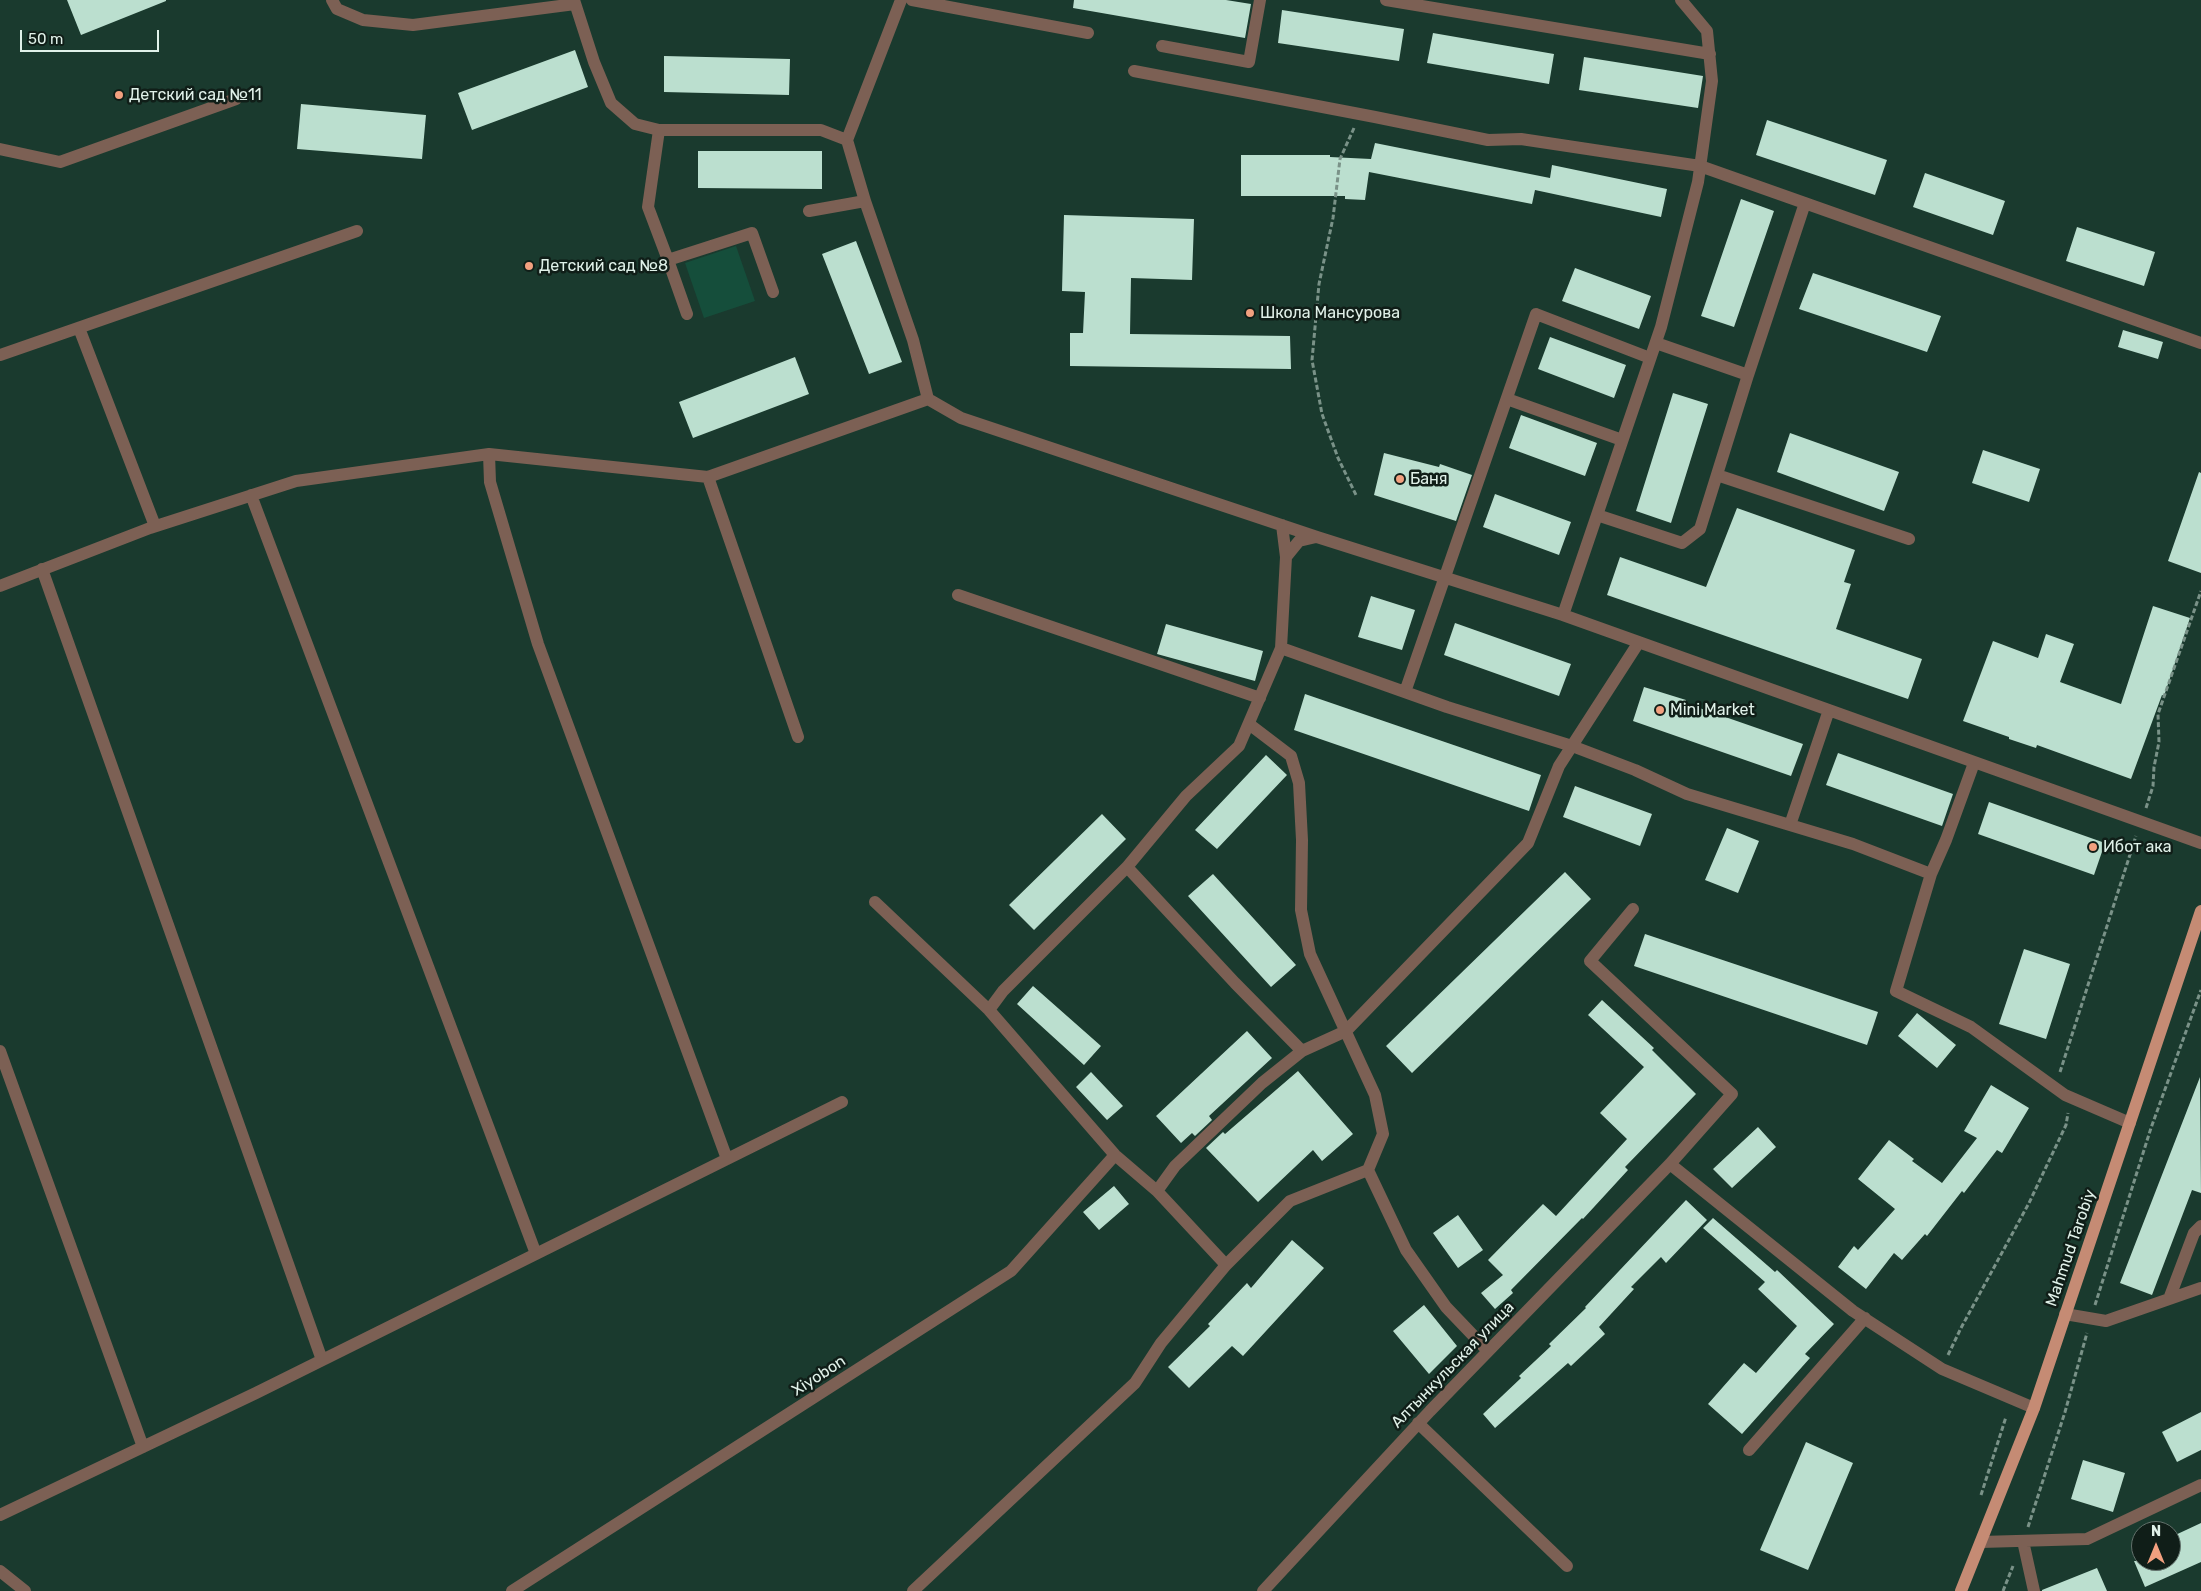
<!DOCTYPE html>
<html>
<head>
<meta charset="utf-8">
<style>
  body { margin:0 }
  #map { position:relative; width:2201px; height:1591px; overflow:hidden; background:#1a3a2e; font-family:Rubik,sans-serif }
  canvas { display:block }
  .north { position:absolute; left:2131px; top:1521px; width:50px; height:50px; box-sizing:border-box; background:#101e18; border:1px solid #63726c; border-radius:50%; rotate:0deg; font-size:14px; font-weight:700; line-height:20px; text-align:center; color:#e0f1e9 }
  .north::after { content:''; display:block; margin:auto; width:18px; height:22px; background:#f2a07f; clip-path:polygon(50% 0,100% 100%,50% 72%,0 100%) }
  .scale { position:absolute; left:20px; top:30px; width:139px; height:22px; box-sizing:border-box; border:2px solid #e0f1e9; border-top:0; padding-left:6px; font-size:15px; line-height:18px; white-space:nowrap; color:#e0f1e9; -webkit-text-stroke:4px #101e18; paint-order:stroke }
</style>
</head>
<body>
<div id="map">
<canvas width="2201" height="1591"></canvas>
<div class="north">N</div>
<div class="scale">50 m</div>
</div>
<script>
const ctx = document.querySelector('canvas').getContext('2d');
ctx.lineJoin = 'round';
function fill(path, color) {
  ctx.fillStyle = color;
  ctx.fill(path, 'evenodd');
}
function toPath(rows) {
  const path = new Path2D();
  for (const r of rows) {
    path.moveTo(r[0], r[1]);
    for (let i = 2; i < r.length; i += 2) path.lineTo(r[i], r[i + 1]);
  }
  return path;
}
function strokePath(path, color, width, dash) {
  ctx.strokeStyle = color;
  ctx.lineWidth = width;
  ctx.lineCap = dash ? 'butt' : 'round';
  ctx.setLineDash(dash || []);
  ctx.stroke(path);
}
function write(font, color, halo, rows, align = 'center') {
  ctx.font = font + ' Rubik,sans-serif';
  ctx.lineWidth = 5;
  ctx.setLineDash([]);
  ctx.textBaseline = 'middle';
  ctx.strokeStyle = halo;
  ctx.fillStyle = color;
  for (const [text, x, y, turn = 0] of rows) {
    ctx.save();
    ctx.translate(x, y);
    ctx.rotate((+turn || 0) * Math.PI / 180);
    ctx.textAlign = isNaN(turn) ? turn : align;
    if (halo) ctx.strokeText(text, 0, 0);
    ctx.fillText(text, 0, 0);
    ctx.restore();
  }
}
const green = toPath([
  [736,246,755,301,704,318,685,263]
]);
const building = toPath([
  [67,0,166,0,166,1,81,35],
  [1074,0,1226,0,1251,4,1245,38,1073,8],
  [1282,10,1404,29,1399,61,1278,43],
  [1433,33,1554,54,1549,84,1427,63],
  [575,50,588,87,472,130,458,93],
  [664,56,790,59,789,95,664,92],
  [1584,57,1703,76,1698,108,1579,90],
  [301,104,426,115,422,159,297,149],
  [1767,120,1887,160,1875,195,1756,155],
  [1375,143,1550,178,1552,165,1667,189,1661,217,1535,190,1532,204,1369,172,1365,200,1345,199,1345,196,1241,196,1241,155,1330,155,1330,157,1371,159],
  [698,151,822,151,822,189,698,188],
  [1925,173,2005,201,1993,235,1913,207],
  [1741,199,1774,211,1734,327,1701,316],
  [1064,215,1194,219,1192,280,1131,278,1130,334,1290,336,1291,369,1070,366,1070,333,1083,333,1085,292,1062,291],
  [2077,227,2155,252,2144,286,2066,261],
  [856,241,902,362,869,374,822,254],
  [1575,268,1651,296,1639,329,1562,301],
  [1813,273,1941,316,1927,352,1799,309],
  [2123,330,2163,342,2158,359,2118,347],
  [1550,337,1626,365,1614,398,1538,369],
  [795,357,809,394,693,438,679,402],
  [1673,393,1708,404,1671,523,1636,511],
  [1521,415,1597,443,1585,476,1509,448],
  [1790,433,1899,472,1884,511,1777,472],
  [1983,450,2040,469,2029,502,1972,483],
  [1384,453,1439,467,1440,464,1472,475,1456,521,1374,495],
  [2199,472,2201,473,2201,573,2168,561],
  [1495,494,1571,522,1559,555,1483,527],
  [1737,508,1855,550,1844,582,1851,584,1836,629,1922,659,1908,699,1607,595,1620,557,1706,587],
  [1371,596,1415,610,1402,650,1358,637],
  [2153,606,2190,618,2164,696,2162,695,2131,779,2037,745,2036,748,2009,739,2009,737,1963,721,1993,641,2038,658,2046,634,2074,644,2060,682,2121,704],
  [1455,623,1571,664,1559,696,1444,655],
  [1166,624,1263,651,1255,681,1157,654],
  [1644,687,1686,700,1685,703,1803,744,1791,776,1633,721],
  [1305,694,1541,775,1529,811,1294,730],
  [1838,753,1953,794,1942,826,1826,785],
  [1266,755,1287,775,1217,849,1195,830],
  [1575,786,1652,814,1640,846,1563,817],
  [1989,802,2105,843,2094,875,1978,834],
  [1102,814,1126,839,1034,930,1009,905],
  [1727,828,1759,841,1738,893,1705,880],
  [1565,872,1591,899,1412,1073,1386,1046],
  [1213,874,1296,965,1271,987,1188,896],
  [1645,934,1878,1012,1867,1045,1634,966],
  [2024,949,2070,964,2046,1039,1999,1024],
  [1033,986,1101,1046,1084,1065,1017,1004],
  [1602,1000,1654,1048,1652,1050,1696,1094,1625,1167,1628,1170,1583,1219,1582,1218,1511,1290,1513,1293,1495,1309,1481,1293,1503,1275,1488,1260,1543,1204,1556,1216,1627,1139,1600,1113,1644,1067,1588,1015],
  [1917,1013,1956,1045,1937,1068,1898,1036],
  [1247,1031,1272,1058,1209,1116,1212,1120,1195,1136,1192,1133,1181,1143,1156,1116],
  [1298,1071,1353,1134,1322,1161,1313,1150,1258,1202,1206,1148,1223,1132,1225,1134],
  [1091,1072,1123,1106,1107,1120,1076,1087],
  [2200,1077,2201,1193,2192,1190,2152,1295,2120,1283],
  [1991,1085,2029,1108,2002,1153,1997,1150,1964,1193,1962,1191,1927,1236,1925,1234,1902,1260,1894,1253,1866,1289,1838,1267,1854,1246,1858,1250,1895,1209,1858,1179,1889,1140,1914,1159,1912,1161,1942,1183,1977,1138,1964,1131],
  [1758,1127,1776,1147,1732,1188,1713,1169],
  [1114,1186,1129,1204,1099,1230,1083,1212],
  [1686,1200,1707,1220,1666,1263,1661,1257,1631,1287,1634,1289,1599,1327,1605,1334,1571,1366,1568,1363,1495,1428,1483,1414,1521,1378,1519,1376,1551,1346,1549,1344,1586,1308,1585,1307],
  [1458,1215,1483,1250,1458,1268,1433,1233],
  [1713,1218,1775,1272,1777,1270,1834,1324,1805,1354,1810,1358,1742,1434,1708,1404,1744,1363,1756,1373,1797,1326,1758,1289,1765,1282,1703,1228],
  [1292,1240,1324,1268,1243,1356,1232,1346,1189,1388,1168,1367,1210,1326,1208,1324,1247,1283,1251,1288],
  [1424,1305,1457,1346,1429,1374,1393,1331],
  [2201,1412,2201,1450,2177,1462,2162,1432],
  [1806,1442,1853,1463,1808,1570,1760,1550],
  [2083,1460,2125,1473,2113,1512,2071,1499],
  [2201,1523,2201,1562,2145,1587,2134,1561,2171,1561,2171,1537],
  [2097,1568,2107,1591,2042,1591,2042,1590]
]);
const path = toPath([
  [1354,128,1340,159,1333,218,1319,284,1312,360,1322,414,1338,458,1356,495],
  [2146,808,2153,786,2154,767,2159,742,2158,714,2201,591],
  [2060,1072,2136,836],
  [2095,1305,2151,1128,2201,990],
  [1948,1355,1961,1328,2029,1203,2066,1125,2068,1113],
  [1981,1495,2006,1417],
  [2028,1527,2065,1412,2087,1333],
  [2003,1591,2013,1566]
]);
const minor = toPath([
  [332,0,337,9,363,20,413,25,575,4],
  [574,0,594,62,611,103,635,124,659,130,821,130,847,140,865,201,913,340,928,399,961,418,1317,537,1563,615,2201,843],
  [912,0,1088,33],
  [1386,0,1710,54],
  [1162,46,1249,62,1260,0],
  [1134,71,1375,117,1488,140,1521,139,1700,166,2201,343],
  [659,130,648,207,668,260,752,233,773,292],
  [847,140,901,0],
  [0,149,60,162,236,99],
  [809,211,865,201],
  [668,260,687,314],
  [79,328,155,526],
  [0,355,357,231],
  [1748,375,1805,203],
  [1507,399,1622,440],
  [489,454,490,482,538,644,727,1159],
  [1717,475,1909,539],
  [708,477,798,737],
  [251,495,536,1254],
  [1597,515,1682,543,1700,529,1748,375,1656,343],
  [1282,525,1286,557],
  [42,569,322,1360],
  [0,586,150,528,296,481,489,454,708,477,928,399],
  [958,595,1260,698],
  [1563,615,1661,327,1698,182,1712,81,1707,31,1681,0],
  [1281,648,1447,707,1572,746,1635,770,1687,794,1853,844,1931,874,1896,991,1971,1027,2065,1095,2130,1123],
  [1405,692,1536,314,1650,358],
  [1249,724,1291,756,1299,783,1302,840,1301,910,1310,954,1375,1095,1383,1134,1368,1170,1406,1250,1446,1307,1488,1351],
  [1790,825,1829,710],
  [1127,867,1235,983,1302,1051],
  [1931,874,1946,840,1974,763],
  [875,902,989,1010,1115,1155,1157,1191,1226,1265],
  [989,1010,1003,991,1127,867,1186,796,1239,746,1281,648,1286,557,1299,541,1316,537],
  [0,1051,143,1447],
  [1670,1164,1853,1311,1942,1369,2034,1408],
  [1157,1191,1175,1166,1262,1083,1302,1051,1346,1031,1528,843,1559,766,1639,642],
  [2169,1299,2194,1233,2201,1226],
  [2065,1314,2106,1321,2201,1288],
  [1418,1423,1567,1566],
  [1749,1450,1865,1318],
  [0,1515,256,1393,842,1102],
  [2023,1541,2034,1591],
  [1981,1542,2087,1539,2201,1485],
  [0,1571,25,1591],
  [512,1591,1011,1271,1115,1155],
  [913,1591,1135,1383,1161,1343,1226,1265,1290,1201,1368,1170],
  [1263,1591,1430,1411,1670,1164,1732,1094,1590,961,1633,909]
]);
const major = toPath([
  [1961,1591,2034,1408,2201,911]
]);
const markers = [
  [119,95,5,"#f2a07f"],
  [529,266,5,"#f2a07f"],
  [1250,313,5,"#f2a07f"],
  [1400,479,5,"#f2a07f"],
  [1660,710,5,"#f2a07f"],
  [2093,847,5,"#f2a07f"]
];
const poiNames = [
  ["Детский сад №11",129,95],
  ["Детский сад №8",539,266],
  ["Школа Мансурова",1260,313],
  ["Баня",1410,479],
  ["Mini Market",1670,710],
  ["Ибот ака",2103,847]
];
const streetNames = [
  ["Mahmud Tarobiy",2071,1248,-71],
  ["Алтынкульская улица",1453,1365,-46],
  ["Xiyobon",819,1376,-33]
];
fill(green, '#154e3b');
fill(building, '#bbdfcf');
strokePath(path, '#7a9288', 3, [5, 2.5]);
strokePath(minor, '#7c6054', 12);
strokePath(major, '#c58b74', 12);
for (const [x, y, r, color] of markers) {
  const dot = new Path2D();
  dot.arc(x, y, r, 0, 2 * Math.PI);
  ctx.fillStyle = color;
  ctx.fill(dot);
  strokePath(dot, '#101e18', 2);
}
write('16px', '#e0f1e9', '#101e18', poiNames, 'left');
write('16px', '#e0f1e9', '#101e18', streetNames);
</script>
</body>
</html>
